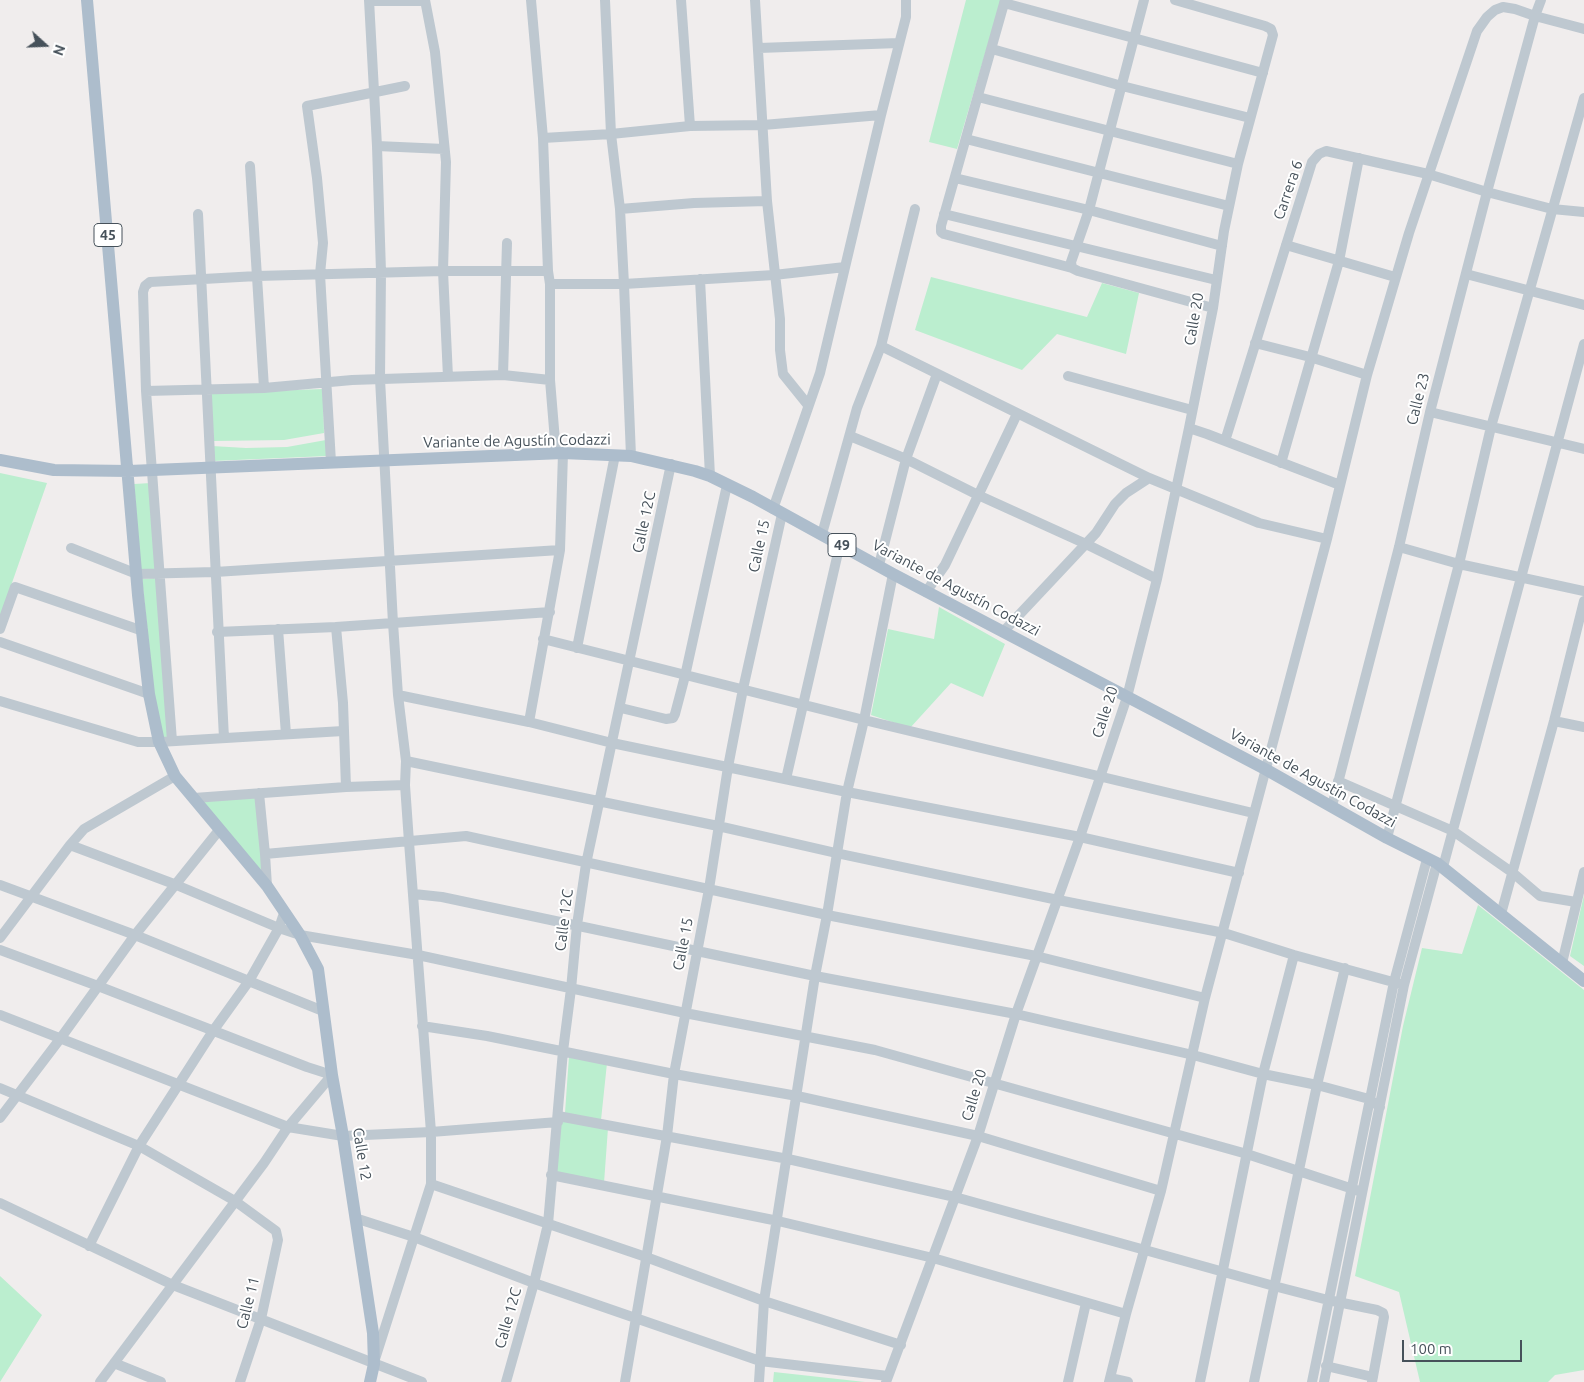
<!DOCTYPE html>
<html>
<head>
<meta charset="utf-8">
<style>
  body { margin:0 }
  #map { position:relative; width:1584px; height:1382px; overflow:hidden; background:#f0eded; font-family:Ubuntu,sans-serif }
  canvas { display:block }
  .north { position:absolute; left:20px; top:20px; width:50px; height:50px; -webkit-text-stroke:4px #fff; paint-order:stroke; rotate:110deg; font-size:14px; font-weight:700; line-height:20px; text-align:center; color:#46515a }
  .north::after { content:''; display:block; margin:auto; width:18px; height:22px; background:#46515a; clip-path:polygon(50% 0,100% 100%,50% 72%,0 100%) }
  .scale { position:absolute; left:1402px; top:1340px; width:120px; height:22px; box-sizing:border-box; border:2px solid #46515a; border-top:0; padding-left:6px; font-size:15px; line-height:18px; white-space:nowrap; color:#46515a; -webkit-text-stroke:4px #fff; paint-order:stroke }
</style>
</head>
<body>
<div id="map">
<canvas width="1584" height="1382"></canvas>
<div class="north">N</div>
<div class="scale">100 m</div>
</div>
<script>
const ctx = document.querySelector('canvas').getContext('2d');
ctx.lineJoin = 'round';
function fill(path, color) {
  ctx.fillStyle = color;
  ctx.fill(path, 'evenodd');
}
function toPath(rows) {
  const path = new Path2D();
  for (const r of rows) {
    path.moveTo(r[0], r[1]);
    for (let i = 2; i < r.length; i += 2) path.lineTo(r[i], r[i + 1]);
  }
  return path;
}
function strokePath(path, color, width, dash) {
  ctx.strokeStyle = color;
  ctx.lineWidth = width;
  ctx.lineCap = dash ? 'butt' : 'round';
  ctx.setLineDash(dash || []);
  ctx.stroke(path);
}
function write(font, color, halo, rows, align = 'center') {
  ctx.font = font + ' Ubuntu,sans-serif';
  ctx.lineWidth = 4;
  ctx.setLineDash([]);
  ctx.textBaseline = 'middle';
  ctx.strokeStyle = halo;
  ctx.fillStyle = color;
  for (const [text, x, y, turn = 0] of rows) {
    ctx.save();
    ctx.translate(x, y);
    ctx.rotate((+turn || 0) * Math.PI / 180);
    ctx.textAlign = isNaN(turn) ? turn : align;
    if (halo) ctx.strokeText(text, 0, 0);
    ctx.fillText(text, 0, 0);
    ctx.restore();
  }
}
const green = toPath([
  [966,0,1001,0,957,149,929,142],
  [931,277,1087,317,1102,283,1139,293,1126,354,1057,334,1022,370,915,330],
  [323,389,324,433,284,440,214,441,210,393],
  [326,440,327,456,213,461,212,446,246,448,287,447],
  [0,473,47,483,0,617],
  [151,483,156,571,141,571,134,484],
  [157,578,169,739,162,739,154,693,142,579],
  [939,607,1005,644,983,697,951,683,910,728,871,715,888,629,934,639],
  [256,797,263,875,202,800],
  [1584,895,1584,966,1570,956],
  [1478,905,1584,990,1584,1370,1555,1375,1548,1382,1420,1382,1399,1292,1355,1276,1403,1026,1422,948,1462,954],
  [569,1056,607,1063,601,1120,565,1113],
  [561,1121,608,1128,604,1183,554,1173],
  [0,1276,42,1315,0,1382],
  [774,1372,865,1382,773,1382]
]);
const minor = toPath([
  [369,0,377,146,381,272,380,379,393,623,398,695,406,761,405,785,409,842,431,1132,431,1184,375,1359],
  [425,0,435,52,446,162,443,271,448,377],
  [531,0,543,138,548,271,550,284,550,380,556,453],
  [605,0,611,134,620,209,624,284,631,456],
  [681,0,690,126],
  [755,0,767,201,780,319,780,350,783,374,808,405],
  [1005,0,941,226,941,232,944,234,1072,268,1078,271,1213,308],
  [369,1,425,1],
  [1004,3,1263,73],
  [759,48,899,43],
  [992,49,1122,86,1250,118],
  [978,97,1238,164],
  [543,138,611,134,690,126,763,125,881,115],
  [966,139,1229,206],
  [377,146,444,149],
  [250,166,264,388],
  [955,178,1089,210,1222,246],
  [620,209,694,203,767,201],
  [198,214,224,738],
  [944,214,1216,280],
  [1286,245,1395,277],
  [1072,268,1071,262,1089,210,1144,0],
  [1466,274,1584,305],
  [700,279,710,476],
  [550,284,624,284,774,275,845,267],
  [1255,343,1310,357,1367,375],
  [881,346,1149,478,1259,523,1327,539],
  [503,375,507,243],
  [1068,376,1192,410],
  [146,391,264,388,352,380,503,375,550,380],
  [1430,412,1584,449],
  [1189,428,1207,434,1340,485],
  [850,436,906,459,978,495,1086,544,1157,579],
  [1225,441,1312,162,1319,154,1326,151,1428,174,1487,192,1552,209,1584,212],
  [331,462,320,274,323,243,317,178,307,106,405,86],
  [1281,463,1339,261,1359,158],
  [773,509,820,373,881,115,906,17,906,0],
  [822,534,857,408,881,346,915,209],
  [1399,547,1459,564,1584,591],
  [71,548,137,574,215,572,560,550],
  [879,565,906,459,937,374],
  [926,592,945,565,1017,414],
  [336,627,343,703,346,787],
  [0,629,15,587,143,631],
  [278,629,286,734],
  [217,632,336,627,550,612],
  [1003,632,1096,533,1115,504,1126,493,1149,478],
  [543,639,864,720,1253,813],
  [0,642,149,694],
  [577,648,615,455],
  [398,695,529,722,612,743,847,792,1080,837,1239,873],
  [0,701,138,742,159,742,343,731],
  [621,708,666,719,673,718,675,714,685,676,727,485],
  [1554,721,1584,727],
  [529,722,560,550,563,453],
  [172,741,146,391,143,292,145,286,150,282,257,276,443,271,548,271],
  [406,761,718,826,836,853,1058,900,1224,933,1294,955,1404,985],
  [786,779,840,544],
  [1338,781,1453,831,1513,873,1540,896,1576,902],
  [259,793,265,854,267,886],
  [194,798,346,787,405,785],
  [1332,806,1399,547,1430,412,1487,192,1535,16,1541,0],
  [1387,838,1459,564,1491,427,1584,98],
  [70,845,174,884,279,928,300,935,418,955,685,1013,875,1050,1247,1154,1362,1192],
  [265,854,466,836,827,915,1036,956,1205,998],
  [1443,867,1584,344],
  [0,885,135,935,323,1011],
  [414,894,442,897,815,976,1016,1014,1193,1055,1263,1074,1317,1085,1369,1099,1380,1107],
  [1501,914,1554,721,1584,601],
  [0,938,70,845,84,829,175,776],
  [0,950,98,986,307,1067,332,1075,288,1127,264,1163,100,1382],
  [1562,963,1584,872],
  [0,1015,288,1127,343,1136,431,1132,558,1122],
  [422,1026,487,1036,674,1074,797,1096,978,1136,1161,1191],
  [0,1088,139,1146,235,1201,276,1231,278,1240,261,1319,240,1382],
  [558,1116,788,1159,955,1197,1274,1286,1328,1300,1377,1310,1383,1313,1384,1317,1372,1382],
  [0,1118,60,1039,135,935,220,829],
  [551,1175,778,1221,933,1258,1126,1314],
  [431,1184,646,1257,764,1301,901,1345],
  [0,1203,173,1285,422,1382],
  [355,1218,414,1237,534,1283,760,1361,888,1376],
  [89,1246,139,1146,213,1031,249,981,279,928,284,913],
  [114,1363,161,1382],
  [1326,1366,1373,1377],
  [1110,1378,1128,1382],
  [506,1382,534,1283,548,1224,563,1051,571,989,577,925,586,864,671,464],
  [625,1382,667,1136,674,1074,709,889,728,767,743,689,782,514],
  [759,1382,764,1301,815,976,827,915,847,792,864,720,893,574],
  [886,1382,978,1136,1016,1014,1080,837,1127,697,1157,579,1189,428,1213,308,1224,231,1238,164,1273,35,1271,29,1265,26,1175,0],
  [1068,1382,1086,1303],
  [1109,1382,1126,1314,1161,1191,1205,998,1327,539,1367,375,1409,233,1477,31,1487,17,1495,10,1503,7,1515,9,1535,16,1584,29],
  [1200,1382,1263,1074,1294,955],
  [1254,1382,1317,1085,1345,968],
  [1312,1382,1394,982,1427,859],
  [1324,1382,1404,985,1437,863]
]);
const major = toPath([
  [87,0,138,595,149,694,159,742,175,776,267,886,300,935,318,969,332,1075,343,1136,373,1333,374,1364,370,1382],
  [0,460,54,470,129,471,563,453,631,456,695,471,710,476,753,497,893,574,1265,769,1387,838,1437,863,1584,981]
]);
const shields = [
  [108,235,28],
  [842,545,28]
];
const shieldNames = [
  ["45",108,235],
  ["49",842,545]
];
const streetNames = [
  ["Carrera 6",1288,190,-71],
  ["Calle 20",1194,319,-80],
  ["Calle 23",1418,399,-76],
  ["Variante de Agustín Codazzi",517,441,-1],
  ["Calle 12C",644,522,-78],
  ["Calle 15",759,546,-78],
  ["Variante de Agustín Codazzi",956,588,28],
  ["Calle 20",1105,712,-72],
  ["Variante de Agustín Codazzi",1313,778,29],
  ["Calle 12C",564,920,-83],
  ["Calle 15",683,944,-79],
  ["Calle 20",974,1095,-73],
  ["Calle 12",362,1154,81],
  ["Calle 11",248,1303,-76],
  ["Calle 12C",508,1318,-74]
];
fill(green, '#bbeecf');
strokePath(minor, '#bec8d0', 10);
strokePath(major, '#adbdcc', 12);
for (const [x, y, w] of shields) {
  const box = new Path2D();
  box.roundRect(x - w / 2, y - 11.5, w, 23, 4);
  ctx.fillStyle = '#fff';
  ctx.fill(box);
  strokePath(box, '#46515a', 1);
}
write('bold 14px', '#46515a', null, shieldNames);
write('15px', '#46515a', '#fff', streetNames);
</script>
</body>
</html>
